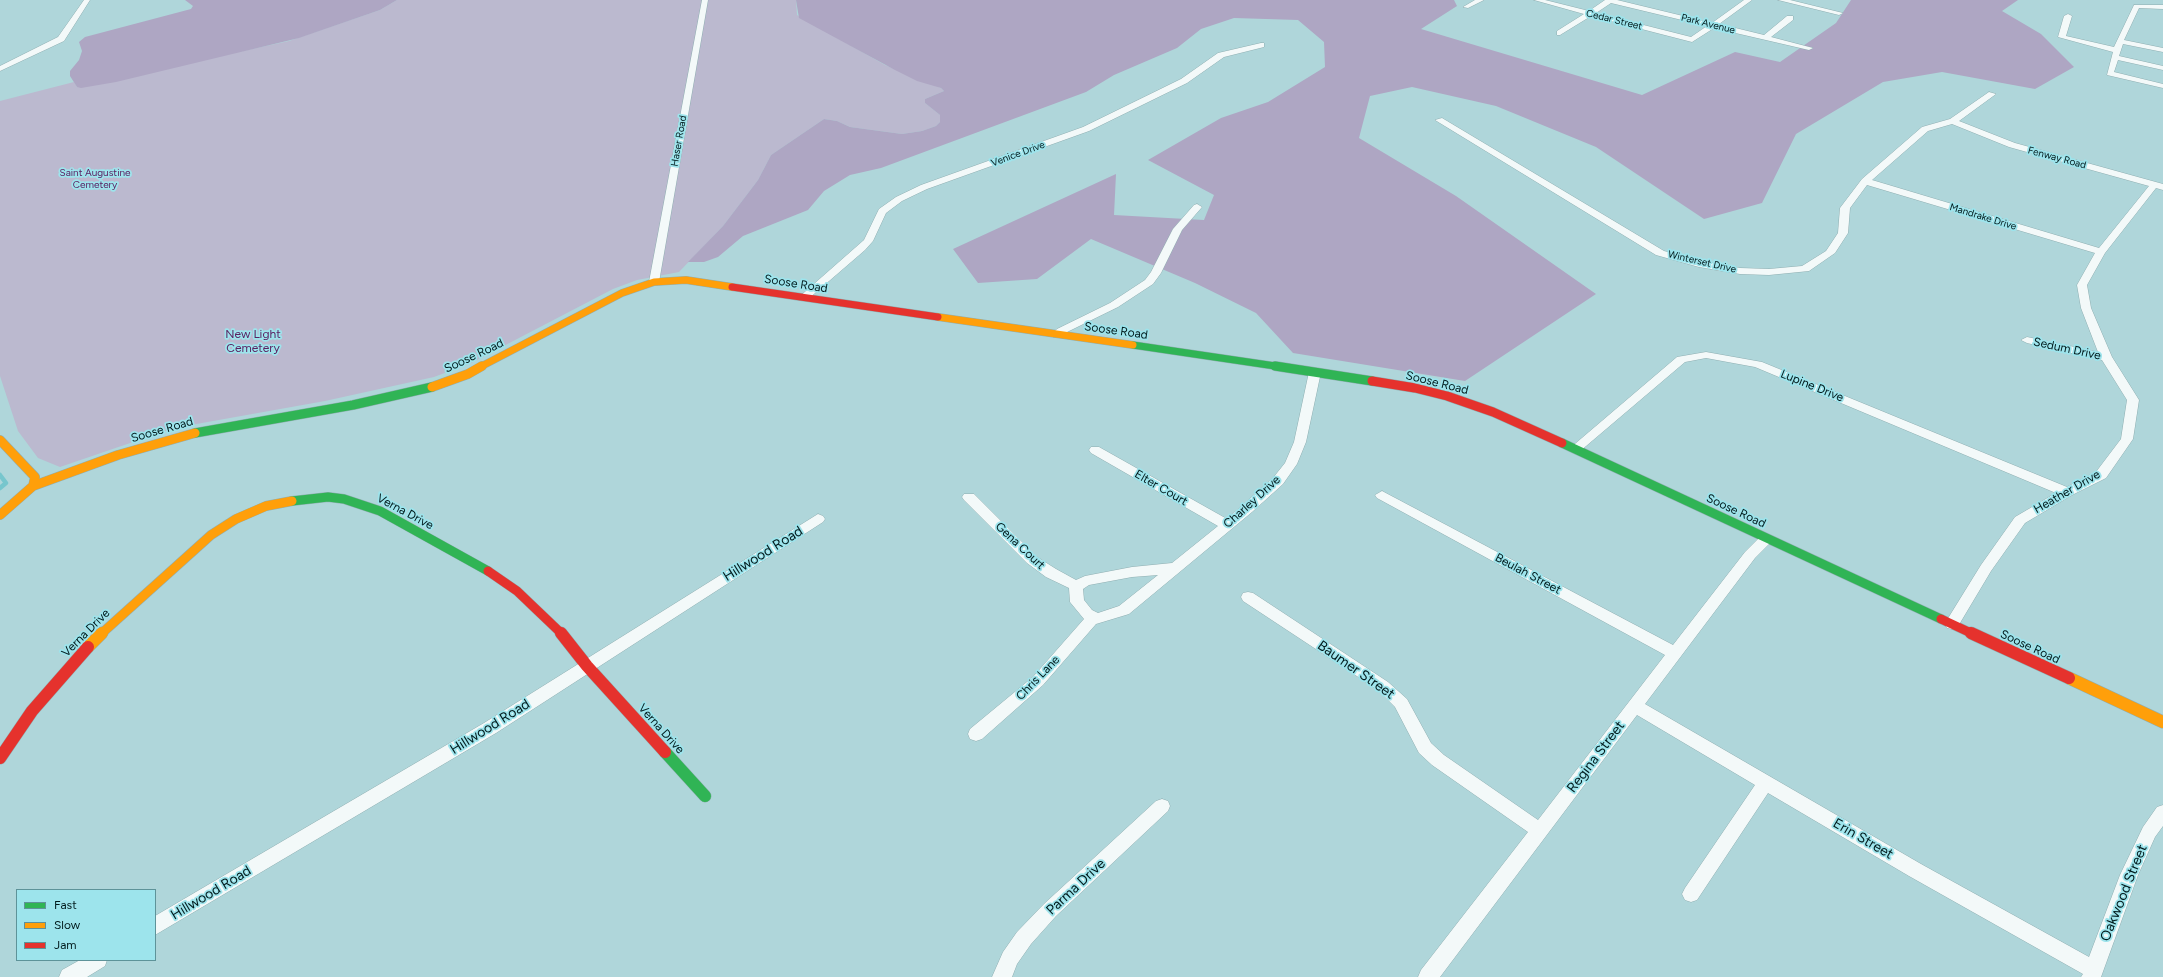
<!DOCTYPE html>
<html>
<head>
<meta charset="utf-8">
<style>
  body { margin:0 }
  #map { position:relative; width:2163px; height:977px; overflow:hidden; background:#afd6da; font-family:Figtree,sans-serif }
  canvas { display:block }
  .legend { position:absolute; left:16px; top:889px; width:140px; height:72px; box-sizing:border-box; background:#9de4ec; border:1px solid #5e9399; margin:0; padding:5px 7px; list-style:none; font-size:12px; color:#001a1c }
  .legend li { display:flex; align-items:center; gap:8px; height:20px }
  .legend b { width:20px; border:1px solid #5e9399 }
</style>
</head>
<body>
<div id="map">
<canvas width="2163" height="977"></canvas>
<ul class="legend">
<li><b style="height:5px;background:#30b455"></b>Fast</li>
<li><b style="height:5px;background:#ff9f0a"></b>Slow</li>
<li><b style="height:5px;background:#e5322d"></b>Jam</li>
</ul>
</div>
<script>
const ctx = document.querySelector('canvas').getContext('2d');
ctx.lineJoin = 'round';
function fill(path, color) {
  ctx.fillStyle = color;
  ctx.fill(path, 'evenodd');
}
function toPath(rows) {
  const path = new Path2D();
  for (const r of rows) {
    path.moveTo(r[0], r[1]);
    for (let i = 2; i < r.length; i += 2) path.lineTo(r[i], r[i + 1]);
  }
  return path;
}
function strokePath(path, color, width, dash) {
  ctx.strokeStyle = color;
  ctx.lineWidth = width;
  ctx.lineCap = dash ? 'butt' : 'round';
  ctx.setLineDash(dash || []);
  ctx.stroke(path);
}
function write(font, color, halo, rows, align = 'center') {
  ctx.font = font + ' Figtree,sans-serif';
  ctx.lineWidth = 3.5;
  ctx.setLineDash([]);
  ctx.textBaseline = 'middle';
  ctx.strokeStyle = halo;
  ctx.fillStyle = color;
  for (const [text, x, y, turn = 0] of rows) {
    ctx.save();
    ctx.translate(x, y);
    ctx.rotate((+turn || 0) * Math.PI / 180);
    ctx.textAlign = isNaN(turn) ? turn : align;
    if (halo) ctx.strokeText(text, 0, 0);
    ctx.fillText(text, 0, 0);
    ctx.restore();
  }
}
const green = toPath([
  [397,0,796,0,797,15,885,65,941,88,944,91,925,99,925,103,940,115,940,122,936,126,922,131,902,134,850,127,837,121,824,119,771,155,758,180,723,226,679,272,637,280,613,289,471,363,434,377,325,401,174,428,60,467,38,458,18,431,0,376,0,101,74,82,77,87,289,41,380,10]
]);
const forest = toPath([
  [185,0,397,0,380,10,299,38,116,82,81,88,77,87,70,76,70,71,79,60,82,51,79,42,85,37,191,9,193,6],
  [796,0,1454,0,1457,6,1421,29,1642,95,1735,52,1780,62,1836,23,1851,0,2018,0,2002,11,2041,34,2074,67,2035,89,1942,72,1883,82,1796,134,1762,203,1704,219,1596,147,1496,106,1412,87,1370,96,1359,138,1456,196,1596,294,1465,381,1293,353,1256,313,1195,283,1091,239,1037,279,978,283,953,249,1116,174,1114,215,1204,220,1214,195,1148,160,1221,118,1268,102,1325,67,1324,42,1298,20,1234,18,1201,29,1177,48,1114,75,1086,92,881,168,850,175,824,191,808,210,743,236,718,257,704,262,688,262,723,226,758,180,771,155,824,119,837,121,850,127,902,134,922,131,936,126,940,122,940,115,925,103,925,99,944,91,941,88,917,81,895,70,799,18]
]);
const stream = toPath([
  [0,475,6,483,0,488]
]);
const street = toPath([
  [84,0,90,0,64,41,0,71,0,66,58,37,84,0],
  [702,0,708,0,659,282,654,285,649,282,702,0],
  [1475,0,1484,0,1468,8,1463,7,1475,0],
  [1534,0,1545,0,1589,11,1605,0,1617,0,1712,23,1744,0,1752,0,1719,24,1764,35,1787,16,1793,16,1793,20,1771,37,1813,48,1809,50,1714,28,1692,42,1591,16,1560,35,1557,35,1557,31,1584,14,1534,0],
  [1611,3,1707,26,1691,37,1596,13,1611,3],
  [1778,0,1790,0,1843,13,1839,15,1778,0],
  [2134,5,2163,5,2163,9,2139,8,2124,40,2163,48,2163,52,2123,44,2119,56,2163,66,2163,70,2118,60,2114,72,2163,84,2163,88,2107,75,2113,52,2058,37,2064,16,2068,14,2072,16,2066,36,2114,47,2134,5],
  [1261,43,1264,43,1264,47,1224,57,1187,83,1089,131,927,189,902,201,886,213,873,241,865,250,807,300,799,300,798,298,864,240,879,209,896,197,921,185,1083,127,1181,79,1218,53,1261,43],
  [1989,92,1996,94,1959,121,2015,143,2163,184,2163,190,2156,188,2105,253,2087,285,2091,308,2112,357,2139,400,2133,439,2106,478,2072,495,2025,523,1991,571,1957,628,1952,629,1947,628,1945,624,1947,620,1981,565,2015,517,2056,493,1755,367,1706,358,1685,362,1579,452,1575,453,1569,449,1677,357,1706,352,1762,362,2067,487,2096,472,2121,439,2127,400,2102,360,2027,343,2021,340,2027,337,2098,352,2081,308,2077,285,2095,253,1867,185,1850,208,1848,233,1835,253,1809,271,1769,275,1740,274,1699,267,1656,255,1435,120,1442,118,1664,251,1700,261,1740,268,1769,269,1802,266,1826,251,1838,233,1840,208,1862,179,1922,127,1950,119,1989,92],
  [1952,124,2009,147,2149,186,2099,248,1872,180,1928,131,1952,124],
  [1197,204,1202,207,1182,230,1161,273,1153,284,1118,307,1065,333,1061,337,1053,337,1051,335,1057,329,1110,303,1145,280,1151,272,1173,229,1194,205,1197,204],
  [1315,369,1321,372,1306,442,1297,464,1283,484,1252,512,1129,614,1096,624,1043,685,982,739,976,741,970,739,968,734,970,729,1033,677,1084,619,1070,602,1069,588,1046,577,1027,563,964,500,962,497,964,494,974,494,1037,557,1056,569,1076,580,1085,576,1132,567,1172,563,1218,526,1091,453,1089,450,1091,447,1099,447,1227,519,1273,478,1285,463,1294,442,1309,372,1315,369],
  [1158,575,1119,606,1098,613,1092,610,1084,600,1083,589,1089,585,1132,577,1158,575],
  [1382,491,1673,645,1745,552,1761,536,1771,536,1773,539,1771,542,1755,558,1645,704,1921,864,2089,957,2120,875,2143,827,2157,807,2163,805,2163,826,2155,837,2138,875,2101,977,2081,977,2083,974,1909,876,1768,793,1697,900,1691,902,1685,900,1682,894,1685,888,1755,785,1637,715,1440,977,1418,977,1421,970,1528,832,1432,765,1419,753,1395,707,1378,690,1243,601,1241,597,1243,593,1248,592,1253,593,1388,682,1407,699,1431,743,1444,755,1538,820,1665,655,1377,498,1375,495,1382,491],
  [818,514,823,516,825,519,823,522,496,733,155,935,155,916,484,723,818,514],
  [1162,799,1168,801,1170,806,1168,811,1056,916,1031,944,1017,964,1012,977,992,977,1003,952,1017,932,1044,904,1156,801,1162,799],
  [80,960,107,960,105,966,87,977,59,977,62,970,80,960]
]);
const fastFar2 = toPath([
  [1133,345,1282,367]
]);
const fastFar1 = toPath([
  [1275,366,1372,381],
  [195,433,353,405,432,387],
  [1562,443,1941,619],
  [292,501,328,497,344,499,380,511,488,571]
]);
const fast = toPath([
  [665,752,705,796]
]);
const slowFar2 = toPath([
  [938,317,1133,345],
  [480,367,622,293,654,282,686,280,732,287]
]);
const slowFar1 = toPath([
  [432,387,468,374,482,366],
  [0,440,35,477,33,486,0,515],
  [33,486,118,455,195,433],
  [101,634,211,535,236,519,266,506,292,501]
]);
const slow = toPath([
  [88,647,102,633],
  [2069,678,2163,722]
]);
const jamFar2 = toPath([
  [732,287,938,317]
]);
const jamFar1 = toPath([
  [1372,381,1415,388,1447,396,1493,412,1562,443],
  [488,571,517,591,562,634],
  [1941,619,1973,634]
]);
const jam = toPath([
  [561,633,587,666,665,752],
  [1971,633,2069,678],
  [0,758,32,711,88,647]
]);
const farStreetnames = [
  ["Cedar Street",1614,20,14],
  ["Park Avenue",1708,24,14],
  ["Haser Road",679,141,-80],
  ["Venice Drive",1018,154,-20],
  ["Fenway Road",2057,158,15],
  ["Mandrake Drive",1983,217,17],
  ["Winterset Drive",1702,262,13]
];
const farParknames = [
  ["Saint Augustine",95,173],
  ["Cemetery",95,185]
];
const streetNames = [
  ["Soose Road",796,284,9],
  ["Soose Road",1116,331,8],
  ["Sedum Drive",2067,349,12],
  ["Soose Road",474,356,-25],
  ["Soose Road",1437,383,14],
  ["Lupine Drive",1812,386,22],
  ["Soose Road",162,430,-16],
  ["Elter Court",1161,488,30],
  ["Heather Drive",2067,492,-30],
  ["Charley Drive",1252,502,-42],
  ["Soose Road",1736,511,25],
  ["Verna Drive",405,512,28],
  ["Gena Court",1020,546,43],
  ["Beulah Street",1528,574,28],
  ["Verna Drive",86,633,-45],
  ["Soose Road",2030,647,25],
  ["Chris Lane",1038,678,-46],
  ["Verna Drive",661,729,48]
];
const parkNames = [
  ["New Light",253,334],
  ["Cemetery",253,348]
];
const nearStreetnames = [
  ["Hillwood Road",763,554,-32],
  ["Baumer Street",1356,670,35],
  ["Hillwood Road",490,727,-32],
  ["Regina Street",1596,757,-53],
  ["Erin Street",1863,839,30],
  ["Parma Drive",1076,887,-43],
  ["Hillwood Road",211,893,-31],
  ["Oakwood Street",2124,893,-68]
];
fill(green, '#bbb9cf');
fill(forest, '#aea6c3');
strokePath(stream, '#77c6cd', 4.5);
strokePath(street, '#8faeb1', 1);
strokePath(fastFar2, '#8faeb1', 8);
strokePath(fastFar1, '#8faeb1', 10);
strokePath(fast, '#8faeb1', 13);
strokePath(slowFar2, '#8faeb1', 8);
strokePath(slowFar1, '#8faeb1', 10);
strokePath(slow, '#8faeb1', 13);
strokePath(jamFar2, '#8faeb1', 8);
strokePath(jamFar1, '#8faeb1', 10);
strokePath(jam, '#8faeb1', 13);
fill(street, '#f3f9f9');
strokePath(fastFar2, '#30b455', 7);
strokePath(fastFar1, '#30b455', 9);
strokePath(fast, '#30b455', 12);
strokePath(slowFar2, '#ff9f0a', 7);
strokePath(slowFar1, '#ff9f0a', 9);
strokePath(slow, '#ff9f0a', 12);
strokePath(jamFar2, '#e5322d', 7);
strokePath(jamFar1, '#e5322d', 9);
strokePath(jam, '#e5322d', 12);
write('10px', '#001a1c', '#9de4ec', farStreetnames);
write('10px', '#5b2161', '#9de4ec', farParknames);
write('12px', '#001a1c', '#9de4ec', streetNames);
write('12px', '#5b2161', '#9de4ec', parkNames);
write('14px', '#001a1c', '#9de4ec', nearStreetnames);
</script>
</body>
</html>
